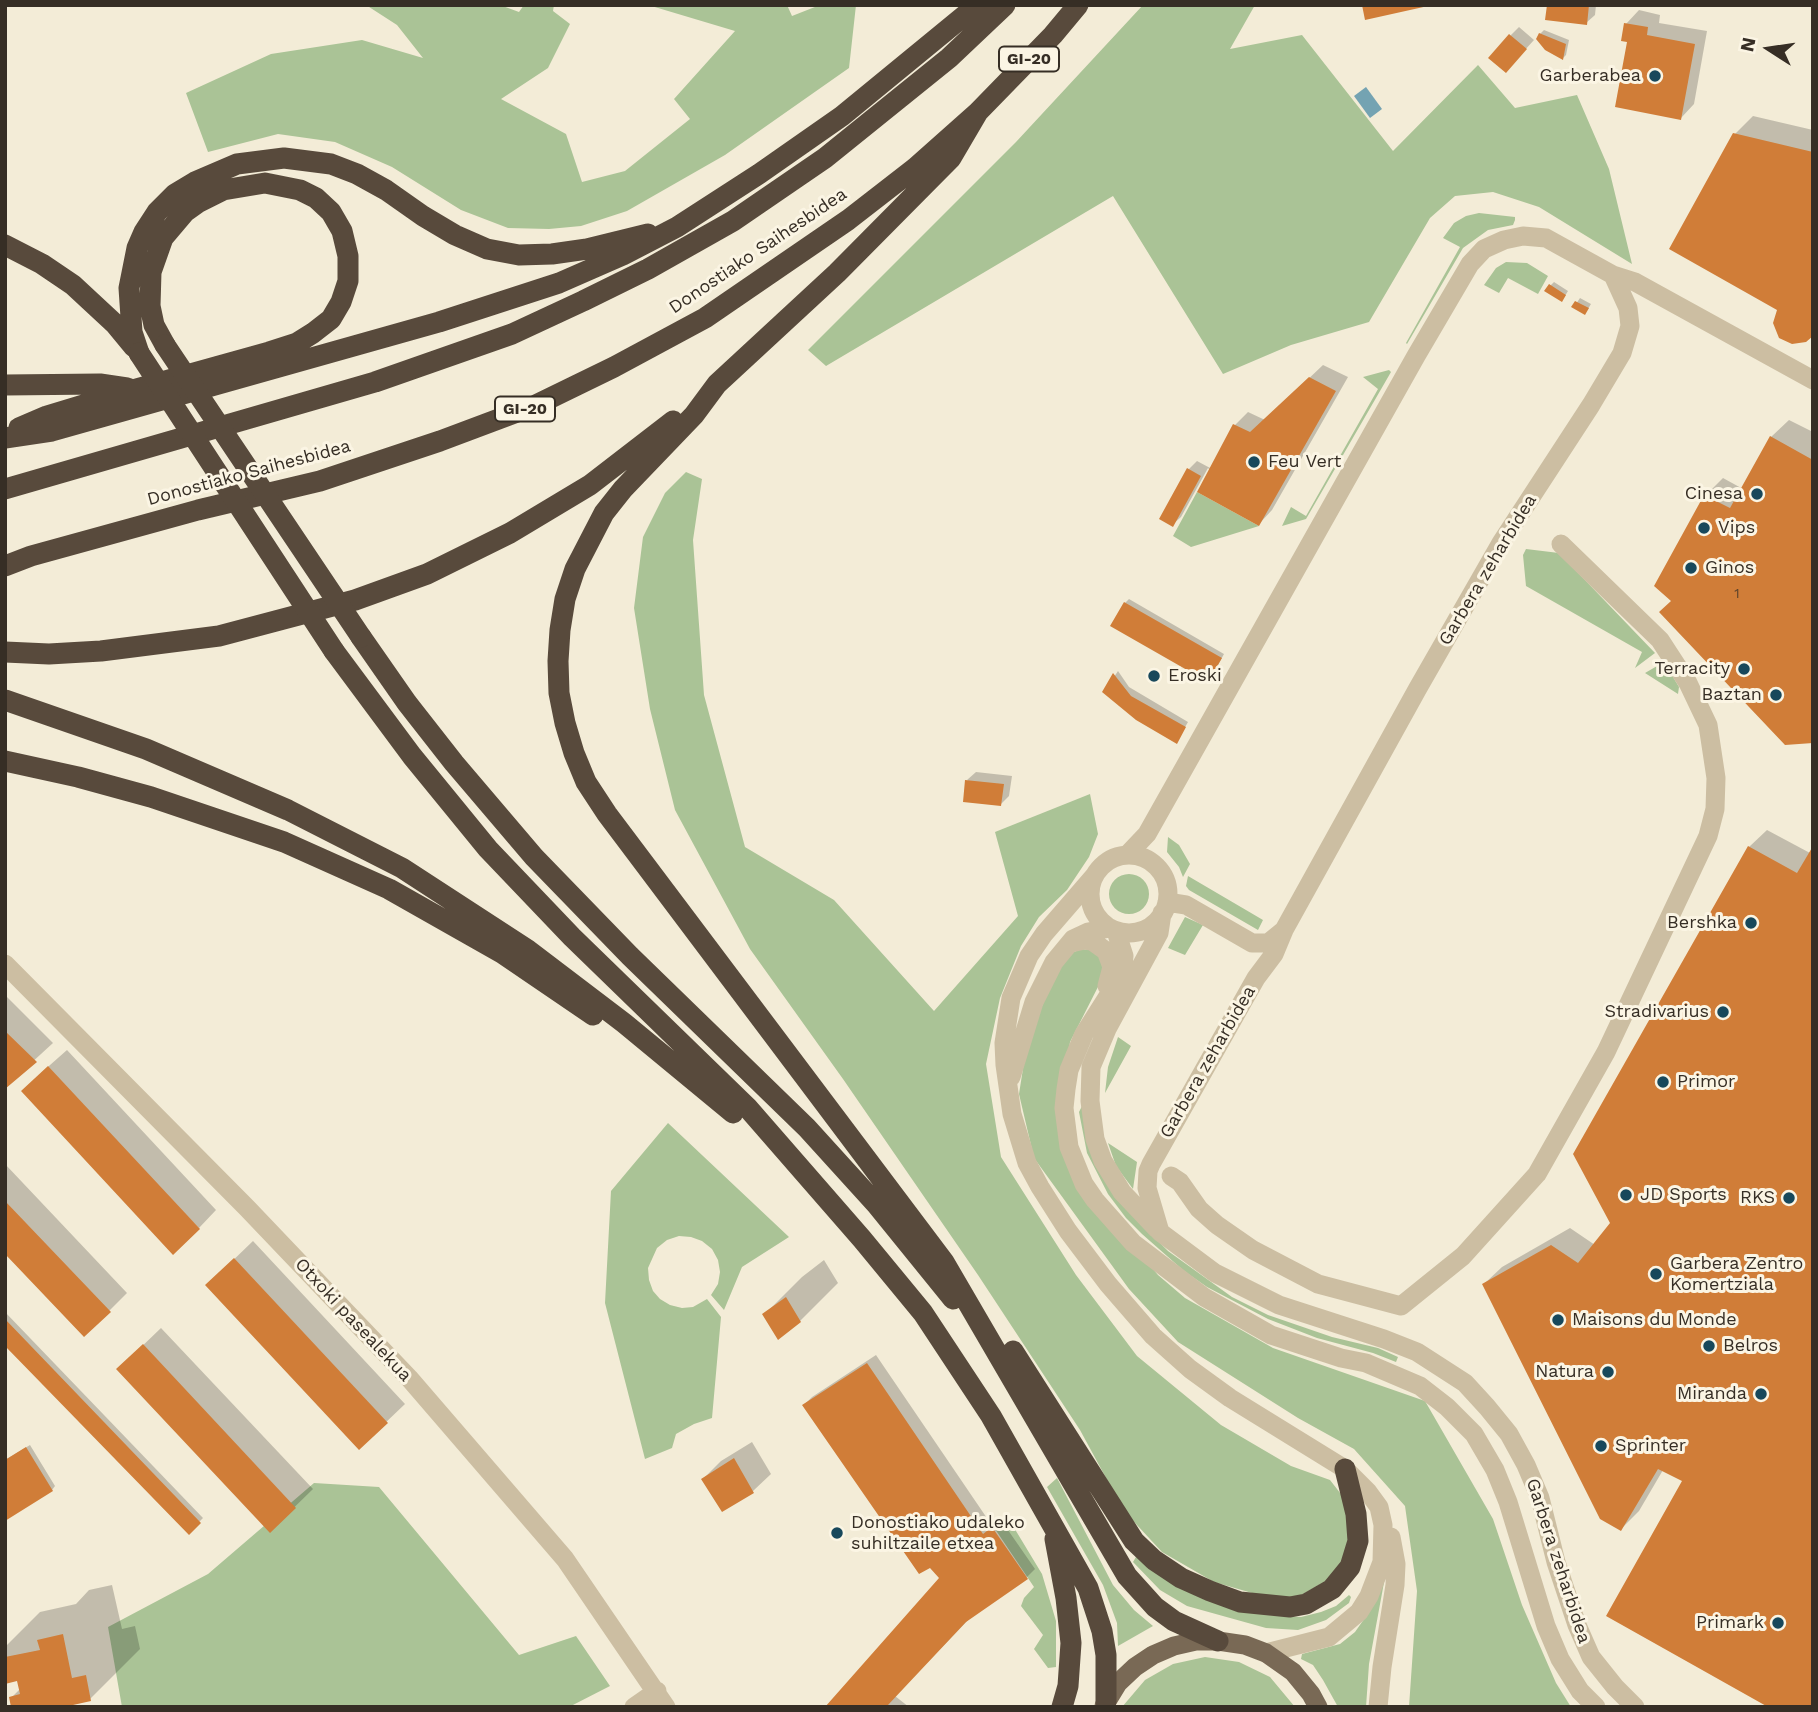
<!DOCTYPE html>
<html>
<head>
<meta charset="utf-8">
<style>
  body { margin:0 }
  #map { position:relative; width:1818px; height:1712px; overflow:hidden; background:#f3ecd7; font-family:"Work Sans",sans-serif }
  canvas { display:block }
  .frame { position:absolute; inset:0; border:7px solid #362e25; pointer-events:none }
  .north { position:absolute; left:1734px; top:14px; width:70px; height:70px; -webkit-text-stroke:5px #fbf5e4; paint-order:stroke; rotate:282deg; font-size:19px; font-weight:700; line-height:28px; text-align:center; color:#362e25 }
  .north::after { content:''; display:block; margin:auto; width:24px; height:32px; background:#362e25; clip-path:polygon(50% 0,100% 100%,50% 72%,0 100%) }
</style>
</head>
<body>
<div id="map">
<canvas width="1818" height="1712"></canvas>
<div class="frame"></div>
<div class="north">N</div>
</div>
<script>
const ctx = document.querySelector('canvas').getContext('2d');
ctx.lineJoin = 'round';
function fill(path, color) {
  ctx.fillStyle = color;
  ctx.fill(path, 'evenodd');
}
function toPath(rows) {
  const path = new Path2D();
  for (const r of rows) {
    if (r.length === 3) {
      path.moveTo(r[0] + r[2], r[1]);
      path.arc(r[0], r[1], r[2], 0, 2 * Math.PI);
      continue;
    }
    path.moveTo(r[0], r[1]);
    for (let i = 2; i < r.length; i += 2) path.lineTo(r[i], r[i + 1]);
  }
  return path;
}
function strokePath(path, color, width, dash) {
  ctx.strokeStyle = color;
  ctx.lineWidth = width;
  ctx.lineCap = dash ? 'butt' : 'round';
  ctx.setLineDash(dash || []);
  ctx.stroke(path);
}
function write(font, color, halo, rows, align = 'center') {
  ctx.font = font + ' "Work Sans",sans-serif';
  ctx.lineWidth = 6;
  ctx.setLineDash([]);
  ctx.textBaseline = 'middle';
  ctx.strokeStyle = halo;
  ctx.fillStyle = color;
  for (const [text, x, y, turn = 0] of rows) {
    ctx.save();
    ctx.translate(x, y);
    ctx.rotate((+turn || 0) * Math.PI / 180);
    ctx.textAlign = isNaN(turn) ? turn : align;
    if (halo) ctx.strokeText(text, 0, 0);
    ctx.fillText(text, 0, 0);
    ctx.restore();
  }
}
const green = toPath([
  [366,5,500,5,519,12,524,5,554,5,553,11,570,24,548,68,501,99,566,134,582,182,625,171,690,119,674,99,735,31,648,5,787,5,792,16,820,5,856,5,849,68,725,155,627,211,581,226,549,229,508,228,461,210,392,167,335,142,278,134,208,152,186,93,271,54,362,40,423,58,397,25],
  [1143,5,1255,5,1230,49,1302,35,1393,151,1478,65,1515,108,1577,95,1609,169,1632,264,1539,207,1493,192,1455,196,1430,218,1369,322,1291,345,1223,374,1113,196,826,366,808,350,1016,142],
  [1479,213,1515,217,1515,220,1513,225,1488,230,1463,248,1407,344,1406,343,1460,247,1443,238,1454,223,1466,216],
  [1506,262,1527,263,1548,276,1538,294,1508,278,1499,293,1484,285,1496,268],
  [1389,370,1391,372,1306,519,1282,526,1291,507,1306,516,1378,389,1363,377],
  [686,472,702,479,693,540,704,695,745,847,834,900,934,1011,1018,916,995,832,1090,794,1098,834,1089,857,1067,890,1039,917,1021,946,1000,998,986,1064,1001,1157,1076,1275,1137,1356,1221,1425,1291,1466,1330,1480,1344,1498,1353,1548,1340,1573,1296,1598,1259,1595,1214,1582,1162,1552,1124,1511,1080,1430,978,1275,843,1079,750,949,675,810,650,709,634,608,643,537,665,493],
  [1197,492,1259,526,1191,547,1173,536],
  [1526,549,1559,553,1655,653,1635,668,1642,652,1526,586,1523,555],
  [1664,662,1679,687,1678,694,1645,673],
  [1168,837,1179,845,1190,864,1183,877,1179,867,1167,852],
  [1129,894,20],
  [1188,876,1263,920,1258,930,1189,890,1186,886],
  [1185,917,1203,925,1185,955,1168,948],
  [1081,949,1091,950,1099,956,1104,966,1102,979,1070,1042,1060,1129,1105,1211,1158,1275,1185,1298,1273,1348,1425,1401,1493,1519,1522,1605,1556,1683,1571,1707,1409,1707,1417,1591,1405,1506,1354,1449,1298,1418,1178,1342,1129,1289,1034,1158,1019,1094,1027,1043,1062,957],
  [1118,1037,1131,1046,1105,1093,1108,1067],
  [1082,1106,1140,1223,1168,1251,1232,1297,1268,1315,1332,1337,1378,1348,1398,1357,1396,1362,1373,1353,1317,1338,1268,1319,1207,1287,1184,1271,1142,1234,1126,1218,1108,1194,1087,1153,1079,1112],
  [668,1123,789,1237,742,1267,724,1310,711,1295,718,1284,720,1272,718,1260,712,1249,702,1241,691,1237,679,1236,667,1240,657,1248,648,1268,649,1280,653,1291,660,1299,670,1305,682,1308,693,1307,707,1299,721,1317,712,1418,694,1424,676,1434,672,1448,645,1459,605,1303,611,1191],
  [1108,1143,1137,1162,1133,1189,1116,1166],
  [1057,1478,1113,1585,1134,1610,1153,1626,1118,1646,1117,1623,1103,1585,1047,1487],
  [314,1483,379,1487,519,1655,576,1636,610,1686,569,1707,122,1707,108,1627,208,1574],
  [998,1522,1013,1526,1042,1574,1056,1621,1056,1667,1048,1668,1034,1649,1043,1635,1021,1606,1024,1598,1034,1587,993,1526],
  [1136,1557,1269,1615,1301,1617,1321,1612,1336,1606,1349,1595,1351,1597,1349,1603,1326,1620,1298,1630,1266,1628,1187,1606,1160,1590,1133,1562],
  [1385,1577,1369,1664,1366,1707,1338,1707,1323,1680,1313,1665,1301,1659,1302,1654,1340,1644,1355,1632,1369,1612],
  [1205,1657,1239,1662,1270,1677,1295,1707,1122,1707,1145,1680,1173,1664]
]);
const water = toPath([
  [1366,87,1382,109,1370,118,1354,96]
]);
const shadow = toPath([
  [1549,5,1596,5,1595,15,1586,23],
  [1639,10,1660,15,1659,23,1707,31,1694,104,1681,118,1629,40,1626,24],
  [1519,27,1534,40,1514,62,1511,35],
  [1544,30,1569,40,1566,55,1563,58,1540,34],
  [1753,116,1813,130,1813,334,1779,309,1735,134],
  [1554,282,1568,291,1565,296,1550,286],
  [1580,298,1591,304,1588,309,1574,307],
  [1323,365,1348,377,1272,510,1259,524,1208,468,1181,517,1172,525,1189,469,1197,461,1212,469,1235,425,1248,412,1265,420],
  [1789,420,1813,432,1813,741,1673,601,1705,496,1723,478,1743,489,1771,437],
  [1129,599,1224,654,1212,676,1208,680,1125,603],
  [1118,671,1129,687,1188,722,1177,741,1104,692],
  [976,772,1012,776,1009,796,1001,804,967,780],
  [1767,830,1810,853,1684,1481,1663,1470,1639,1511,1621,1529,1484,1284,1502,1267,1570,1228,1595,1245,1612,1223,1749,847],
  [5,995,53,1043,5,1087],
  [67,1050,216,1210,199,1228,41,1073],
  [5,1164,127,1293,109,1311,5,1251],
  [253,1241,405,1404,359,1448,225,1268],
  [824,1260,838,1283,800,1321,764,1315,802,1277],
  [5,1312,203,1518,189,1532,5,1343],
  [161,1328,313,1489,270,1531,136,1352],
  [876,1355,993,1527,1001,1520,1035,1569,1027,1577,972,1616,895,1696,909,1707,827,1707,941,1578,804,1405,812,1397],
  [752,1442,771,1474,753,1491,703,1479,721,1461],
  [30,1445,55,1486,52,1490,5,1460],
  [112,1585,122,1629,135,1626,140,1649,90,1699,11,1698,21,1688,19,1679,5,1682,5,1647,40,1612,76,1604,89,1590]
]);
const building = toPath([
  [1362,5,1428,5,1428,6,1365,20],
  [1547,5,1589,5,1587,25,1545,20],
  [1624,23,1648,27,1647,35,1695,44,1681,120,1615,107,1627,42,1621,41],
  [1539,33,1566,44,1563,60,1545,50,1536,39],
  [1509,34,1527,49,1506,73,1488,58],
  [1733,133,1813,152,1813,336,1806,342,1792,344,1779,338,1773,323,1777,310,1669,249],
  [1549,284,1566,295,1562,302,1544,291],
  [1575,301,1589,308,1585,315,1571,307],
  [1309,377,1336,391,1259,526,1197,492,1233,424,1250,432],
  [1770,436,1813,460,1813,743,1785,745,1659,612,1671,601,1654,586,1704,495,1730,508],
  [1187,468,1201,476,1173,527,1159,519],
  [1124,602,1222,658,1208,682,1110,626],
  [1113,673,1131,696,1186,727,1177,744,1136,720,1102,692],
  [965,780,1004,784,1001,806,963,802],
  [1748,846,1797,873,1813,846,1813,1707,1768,1707,1606,1616,1682,1481,1658,1469,1621,1531,1600,1519,1482,1284,1551,1245,1578,1263,1610,1223,1573,1154],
  [5,1031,37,1062,5,1089],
  [48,1066,200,1229,173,1255,21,1091],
  [5,1201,111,1312,84,1337,5,1254],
  [234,1258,388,1423,359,1450,205,1285],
  [786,1297,801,1322,778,1340,762,1314],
  [5,1319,201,1523,189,1535,5,1346],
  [143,1344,296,1508,270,1533,116,1369],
  [867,1363,983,1534,992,1527,1028,1579,966,1622,888,1705,890,1707,825,1707,939,1578,930,1568,919,1574,802,1405],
  [26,1447,53,1491,5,1521,5,1460],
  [734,1458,754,1493,722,1512,701,1479],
  [63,1634,72,1678,86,1675,91,1701,64,1707,11,1707,9,1697,20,1694,17,1681,5,1684,5,1657,40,1650,37,1640]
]);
const pedestrian = toPath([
  [1171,1176,1180,1182,1199,1209,1217,1225,1253,1250,1318,1284,1401,1306,1463,1256,1537,1174,1606,1052,1708,836,1715,809,1716,778,1708,725,1688,683,1660,640,1561,544]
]);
const minor = toPath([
  [5,964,247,1208,409,1378,565,1559,666,1707],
  [634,1707,657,1691]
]);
const tertiary = toPath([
  [1613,275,1628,308,1630,326,1622,353,1591,405,1501,543,1418,688,1284,930,1274,954,1256,978,1151,1164,1148,1171,1147,1188,1160,1232,1215,1273,1279,1305,1384,1339,1417,1352,1465,1383,1487,1407,1509,1434,1526,1465,1540,1498,1556,1562,1577,1625,1591,1657,1615,1687,1635,1707],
  [1128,854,1147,834,1416,356,1470,264,1484,249,1504,240,1523,236,1546,238,1613,275,1635,282,1813,380],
  [1129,894,39],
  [1095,875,1044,934,1029,956,1011,998,1004,1043,1005,1065,1012,1114,1027,1163,1040,1187,1068,1231,1108,1284,1153,1336,1190,1369,1230,1398,1345,1469,1368,1492,1379,1507,1383,1525,1382,1562,1369,1596,1359,1612,1329,1637,1266,1653],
  [1167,902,1186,905,1252,943,1268,943,1284,930],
  [1116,931,1124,956,1122,974,1084,1034,1069,1070,1066,1089,1064,1108,1069,1147,1084,1184,1095,1200,1133,1243,1204,1297,1271,1335,1341,1358,1366,1363,1420,1386,1447,1407,1474,1434,1495,1470,1508,1502,1546,1626,1560,1659,1580,1691,1596,1707],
  [1071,943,1084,940,1092,941,1106,951,1112,967,1107,986],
  [1011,1077,1034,1002,1054,962,1073,939,1088,932,1110,928],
  [1157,1229,1122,1192,1103,1161,1095,1139,1090,1101,1091,1067,1107,1029,1159,933,1162,913],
  [1378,1707,1382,1667,1395,1585,1396,1564,1391,1537]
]);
const primary = toPath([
  [1104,1706,1118,1683,1135,1667,1153,1655,1174,1646,1196,1641,1218,1641,1245,1645,1266,1653,1293,1672,1311,1694,1318,1707]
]);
const motorway = toPath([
  [978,112,951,158,837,273,717,384,694,415,623,489,604,513,575,569,565,599,560,630,558,661,559,693,565,723,574,753,586,782,607,814,944,1262,1127,1576,1155,1607,1174,1621,1218,1641],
  [5,245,42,264,73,285,115,324,134,347],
  [139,353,132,332,129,288,137,248,144,232,157,212,175,194,195,182,237,164,284,158,331,164,357,174,386,190,423,216,455,235,487,249,519,255,552,254,587,249,648,234],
  [5,385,100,384,127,388],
  [19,428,47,416,136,389,269,352,297,343,313,333,331,319,341,302,348,281,348,256,342,231,331,212,316,198,300,190,265,183,223,190,199,202,185,212,163,238,151,272,150,306,154,325,165,345],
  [5,438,52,431,439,322,559,283,623,255,677,227,759,174,842,116,970,11,988,5],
  [5,489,375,382,512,334,583,301,648,269,733,221,825,158,949,58,1005,5],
  [5,566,31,556,198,510,320,481,440,441,536,405,614,367,705,318,848,220,915,168,978,112,1053,35,1078,5],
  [361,637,407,703,454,763,534,857,630,956,807,1128,876,1204,953,1299],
  [334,651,412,756,488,849,572,937,747,1107,862,1239,923,1313,991,1416,1088,1588,1102,1631,1106,1655,1106,1702],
  [5,652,49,654,101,651,219,636,355,600,427,574,510,533,590,485,673,421],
  [5,700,146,749,288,810,402,868,528,950,624,1023,733,1113],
  [5,761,78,777,151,797,284,842,389,889,502,953,593,1015],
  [1013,1351,1134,1541,1154,1560,1181,1578,1210,1591,1240,1602,1290,1607,1306,1604,1332,1589,1350,1567,1358,1541,1356,1514,1345,1469],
  [1055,1539,1066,1598,1071,1643,1068,1686,1062,1707]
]);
const motorwayBridge = toPath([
  [165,345,361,637],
  [139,353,334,651]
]);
const markers = [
  [1655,76,7,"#18485b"],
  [1254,462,7,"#18485b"],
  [1757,494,7,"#18485b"],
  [1704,528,7,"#18485b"],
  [1691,568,7,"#18485b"],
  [1744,669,7,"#18485b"],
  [1154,676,7,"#18485b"],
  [1776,695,7,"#18485b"],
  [1751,923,7,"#18485b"],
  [1723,1012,7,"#18485b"],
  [1663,1082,7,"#18485b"],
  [1626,1195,7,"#18485b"],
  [1789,1198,7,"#18485b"],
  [1656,1274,7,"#18485b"],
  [1558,1320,7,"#18485b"],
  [1709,1346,7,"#18485b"],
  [1608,1372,7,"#18485b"],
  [1761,1394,7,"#18485b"],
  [1601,1446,7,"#18485b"],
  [837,1533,7,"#18485b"],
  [1778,1623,7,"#18485b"]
];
const numberNames = [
  ["1",1737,594]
];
const shields = [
  [1029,59,60],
  [525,409,60]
];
const shieldNames = [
  ["GI-20",1029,59],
  ["GI-20",525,409]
];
const poiNames = [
  ["Garberabea",1641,76,"right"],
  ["Feu Vert",1268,462],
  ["Cinesa",1743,494,"right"],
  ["Vips",1718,528],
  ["Ginos",1705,568],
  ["Terracity",1730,669,"right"],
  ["Eroski",1168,676],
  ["Baztan",1762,695,"right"],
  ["Bershka",1737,923,"right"],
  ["Stradivarius",1709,1012,"right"],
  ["Primor",1677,1082],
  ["JD Sports",1640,1195],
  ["RKS",1775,1198,"right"],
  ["Garbera Zentro",1670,1264],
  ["Komertziala",1670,1285],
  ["Maisons du Monde",1572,1320],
  ["Belros",1723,1346],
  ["Natura",1594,1372,"right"],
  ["Miranda",1747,1394,"right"],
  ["Sprinter",1615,1446],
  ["Donostiako udaleko",851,1523],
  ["suhiltzaile etxea",851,1544],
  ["Primark",1764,1623,"right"]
];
const streetNames = [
  ["Donostiako Saihesbidea",758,251,-34],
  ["Donostiako Saihesbidea",249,473,-15],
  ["Garbera zeharbidea",1488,570,-59],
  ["Garbera zeharbidea",1208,1062,-60],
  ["Otxoki pasealekua",353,1320,47],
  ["Garbera zeharbidea",1558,1561,72]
];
fill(green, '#aac396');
fill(water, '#74a3b2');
fill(shadow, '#0003');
fill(building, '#d07d38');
strokePath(pedestrian, '#ccbea2', 19);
strokePath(minor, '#ccbea2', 19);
strokePath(tertiary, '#ccbea2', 19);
strokePath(primary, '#796955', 19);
strokePath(motorway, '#584a3c', 21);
strokePath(motorwayBridge, '#584a3c', 21);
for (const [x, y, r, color] of markers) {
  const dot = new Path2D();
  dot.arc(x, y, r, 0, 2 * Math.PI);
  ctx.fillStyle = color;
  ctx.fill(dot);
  strokePath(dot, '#fbf5e4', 2.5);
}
write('14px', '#5c422a', null, numberNames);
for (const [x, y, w] of shields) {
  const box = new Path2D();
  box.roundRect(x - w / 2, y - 12.5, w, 25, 5);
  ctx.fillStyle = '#fbf5e4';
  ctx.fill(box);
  strokePath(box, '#362e25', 2);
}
write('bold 16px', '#362e25', null, shieldNames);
write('18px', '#362e25', '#fbf5e4', poiNames, 'left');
write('18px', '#362e25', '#fbf5e4', streetNames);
</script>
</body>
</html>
